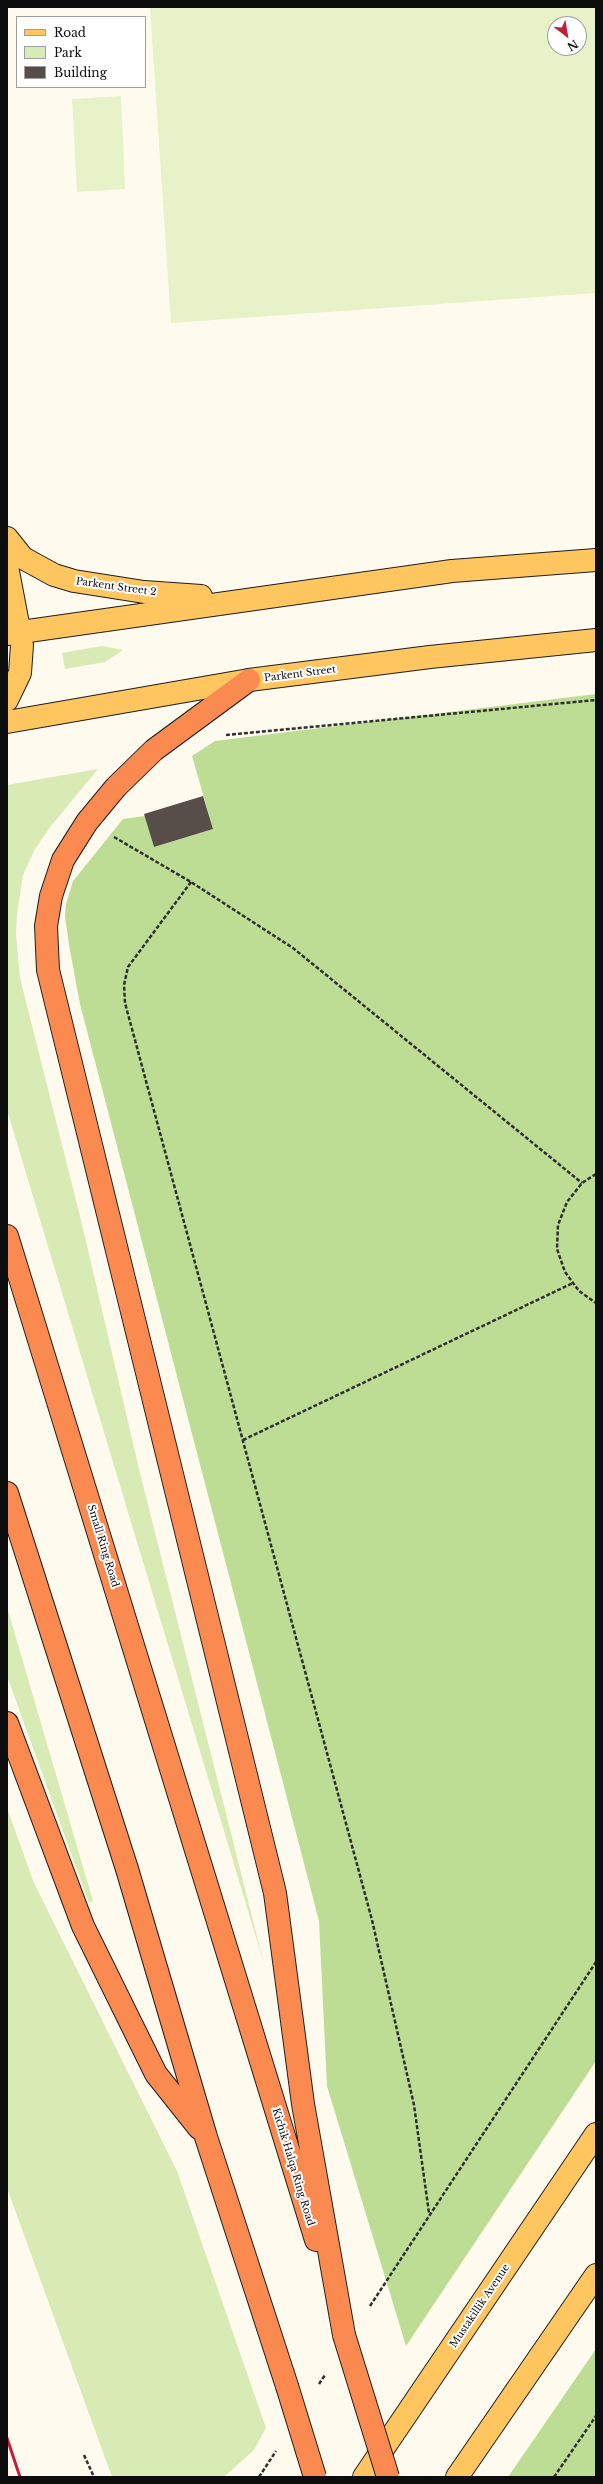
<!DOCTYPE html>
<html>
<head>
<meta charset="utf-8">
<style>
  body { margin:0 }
  #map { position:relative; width:603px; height:2484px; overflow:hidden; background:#fffaee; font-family:"Libre Baskerville",serif }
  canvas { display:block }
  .frame { position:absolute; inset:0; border:8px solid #0d0d0d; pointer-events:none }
  .legend { position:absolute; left:16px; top:16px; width:130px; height:72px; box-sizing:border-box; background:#fff; border:1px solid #9e9e9e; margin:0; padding:5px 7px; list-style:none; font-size:12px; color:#0d0d0d }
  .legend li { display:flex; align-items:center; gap:8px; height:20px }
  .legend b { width:20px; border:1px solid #9e9e9e }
  .north { position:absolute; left:547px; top:16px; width:40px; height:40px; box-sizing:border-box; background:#fff; border:1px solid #9e9e9e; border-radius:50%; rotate:149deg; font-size:11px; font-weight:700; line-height:16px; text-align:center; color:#0d0d0d }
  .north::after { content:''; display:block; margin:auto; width:14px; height:18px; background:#c41e3a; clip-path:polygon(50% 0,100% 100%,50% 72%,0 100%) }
</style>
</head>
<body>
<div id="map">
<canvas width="603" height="2484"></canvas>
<div class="frame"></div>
<ul class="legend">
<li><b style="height:5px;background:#ffc55e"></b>Road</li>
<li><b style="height:11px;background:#d8ebb5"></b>Park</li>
<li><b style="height:11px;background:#574d49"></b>Building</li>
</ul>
<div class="north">N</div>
</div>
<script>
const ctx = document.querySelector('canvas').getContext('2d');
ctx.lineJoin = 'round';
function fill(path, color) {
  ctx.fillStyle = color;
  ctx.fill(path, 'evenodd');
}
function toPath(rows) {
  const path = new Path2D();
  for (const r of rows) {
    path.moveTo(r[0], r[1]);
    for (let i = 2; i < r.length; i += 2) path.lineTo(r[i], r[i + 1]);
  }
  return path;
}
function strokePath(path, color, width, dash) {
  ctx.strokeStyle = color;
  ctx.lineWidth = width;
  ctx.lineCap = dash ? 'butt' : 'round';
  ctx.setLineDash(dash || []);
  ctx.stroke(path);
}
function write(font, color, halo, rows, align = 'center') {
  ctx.font = font + ' "Libre Baskerville",serif';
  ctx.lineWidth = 4;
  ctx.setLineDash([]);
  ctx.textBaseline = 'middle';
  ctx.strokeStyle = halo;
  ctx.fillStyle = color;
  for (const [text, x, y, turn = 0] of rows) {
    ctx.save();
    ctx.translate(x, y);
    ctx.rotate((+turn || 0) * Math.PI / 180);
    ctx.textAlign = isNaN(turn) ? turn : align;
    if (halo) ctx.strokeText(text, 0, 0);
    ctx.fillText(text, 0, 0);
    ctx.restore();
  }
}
const green = toPath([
  [102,646,123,650,105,662,65,669,62,653],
  [98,769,51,826,35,849,23,875,17,914,16,934,20,978,82,1224,139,1469,264,1964,7,1110,7,785],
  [7,1607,93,1901,89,1903,7,1676],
  [7,1808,34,1883,177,2171,266,2428,254,2450,224,2477,112,2477,7,2188]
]);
const forest = toPath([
  [596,694,596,2061,406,2346,327,2086,319,1921,80,1004,69,945,65,916,66,904,73,881,123,819,145,816,154,847,213,829,192,756,215,741],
  [596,2349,596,2477,508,2477]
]);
const pitch = toPath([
  [150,7,596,7,596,293,171,323],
  [555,24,579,24,579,48,555,48],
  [121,96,125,189,77,192,72,99]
]);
const building = toPath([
  [203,796,213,829,154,847,144,814]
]);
const path = toPath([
  [226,735,596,700],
  [114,837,191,882,293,948,582,1183],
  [191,882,128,967,124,985,125,1003,372,1920,414,2105,429,2213],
  [596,1174,582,1183,567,1202,558,1225,557,1249,565,1272,579,1291,596,1303],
  [243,1440,573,1283],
  [370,2306,596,1962],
  [319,2384,325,2375],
  [84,2455,94,2477],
  [259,2477,276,2451],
  [554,2477,596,2416]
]);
const major = toPath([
  [7,538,23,558,54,575,74,581,144,592,201,596],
  [7,566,22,645,20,673,7,700],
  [7,634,452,571,596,560],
  [7,722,249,680,430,657,596,640],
  [364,2477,596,2134],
  [457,2477,596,2275]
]);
const highway = toPath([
  [249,680,154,750,116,787,87,822,63,860,51,896,46,926,48,970,275,1893,303,2104,344,2335],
  [7,1236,316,2240],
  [7,1493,127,1869,206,2137,287,2386],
  [7,1723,83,1926,156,2074,199,2128]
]);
const rail = toPath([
  [7,2438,20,2477]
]);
const highwayBridge = toPath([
  [344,2335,388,2477],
  [287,2386,315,2477]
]);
const streetNames = [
  ["Parkent Street 2",116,587,8],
  ["Parkent Street",300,674,-7],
  ["Small Ring Road",103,1546,73],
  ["Kichik Halqa Ring Road",293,2167,73],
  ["Mustakillik Avenue",480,2306,-56]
];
fill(green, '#d8ebb5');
fill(forest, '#bddd94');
fill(pitch, '#e8f2c8');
fill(building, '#574d49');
strokePath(major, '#1e1e1e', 24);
strokePath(highway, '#1e1e1e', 24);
strokePath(path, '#2f2f2f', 2.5, [4, 2]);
strokePath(major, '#ffc55e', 22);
strokePath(highway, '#fb8a50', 22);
strokePath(rail, '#c41e3a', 3);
strokePath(highwayBridge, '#1e1e1e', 24, []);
strokePath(highwayBridge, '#fb8a50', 22);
write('10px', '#0d0d0d', '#fff', streetNames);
</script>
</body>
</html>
